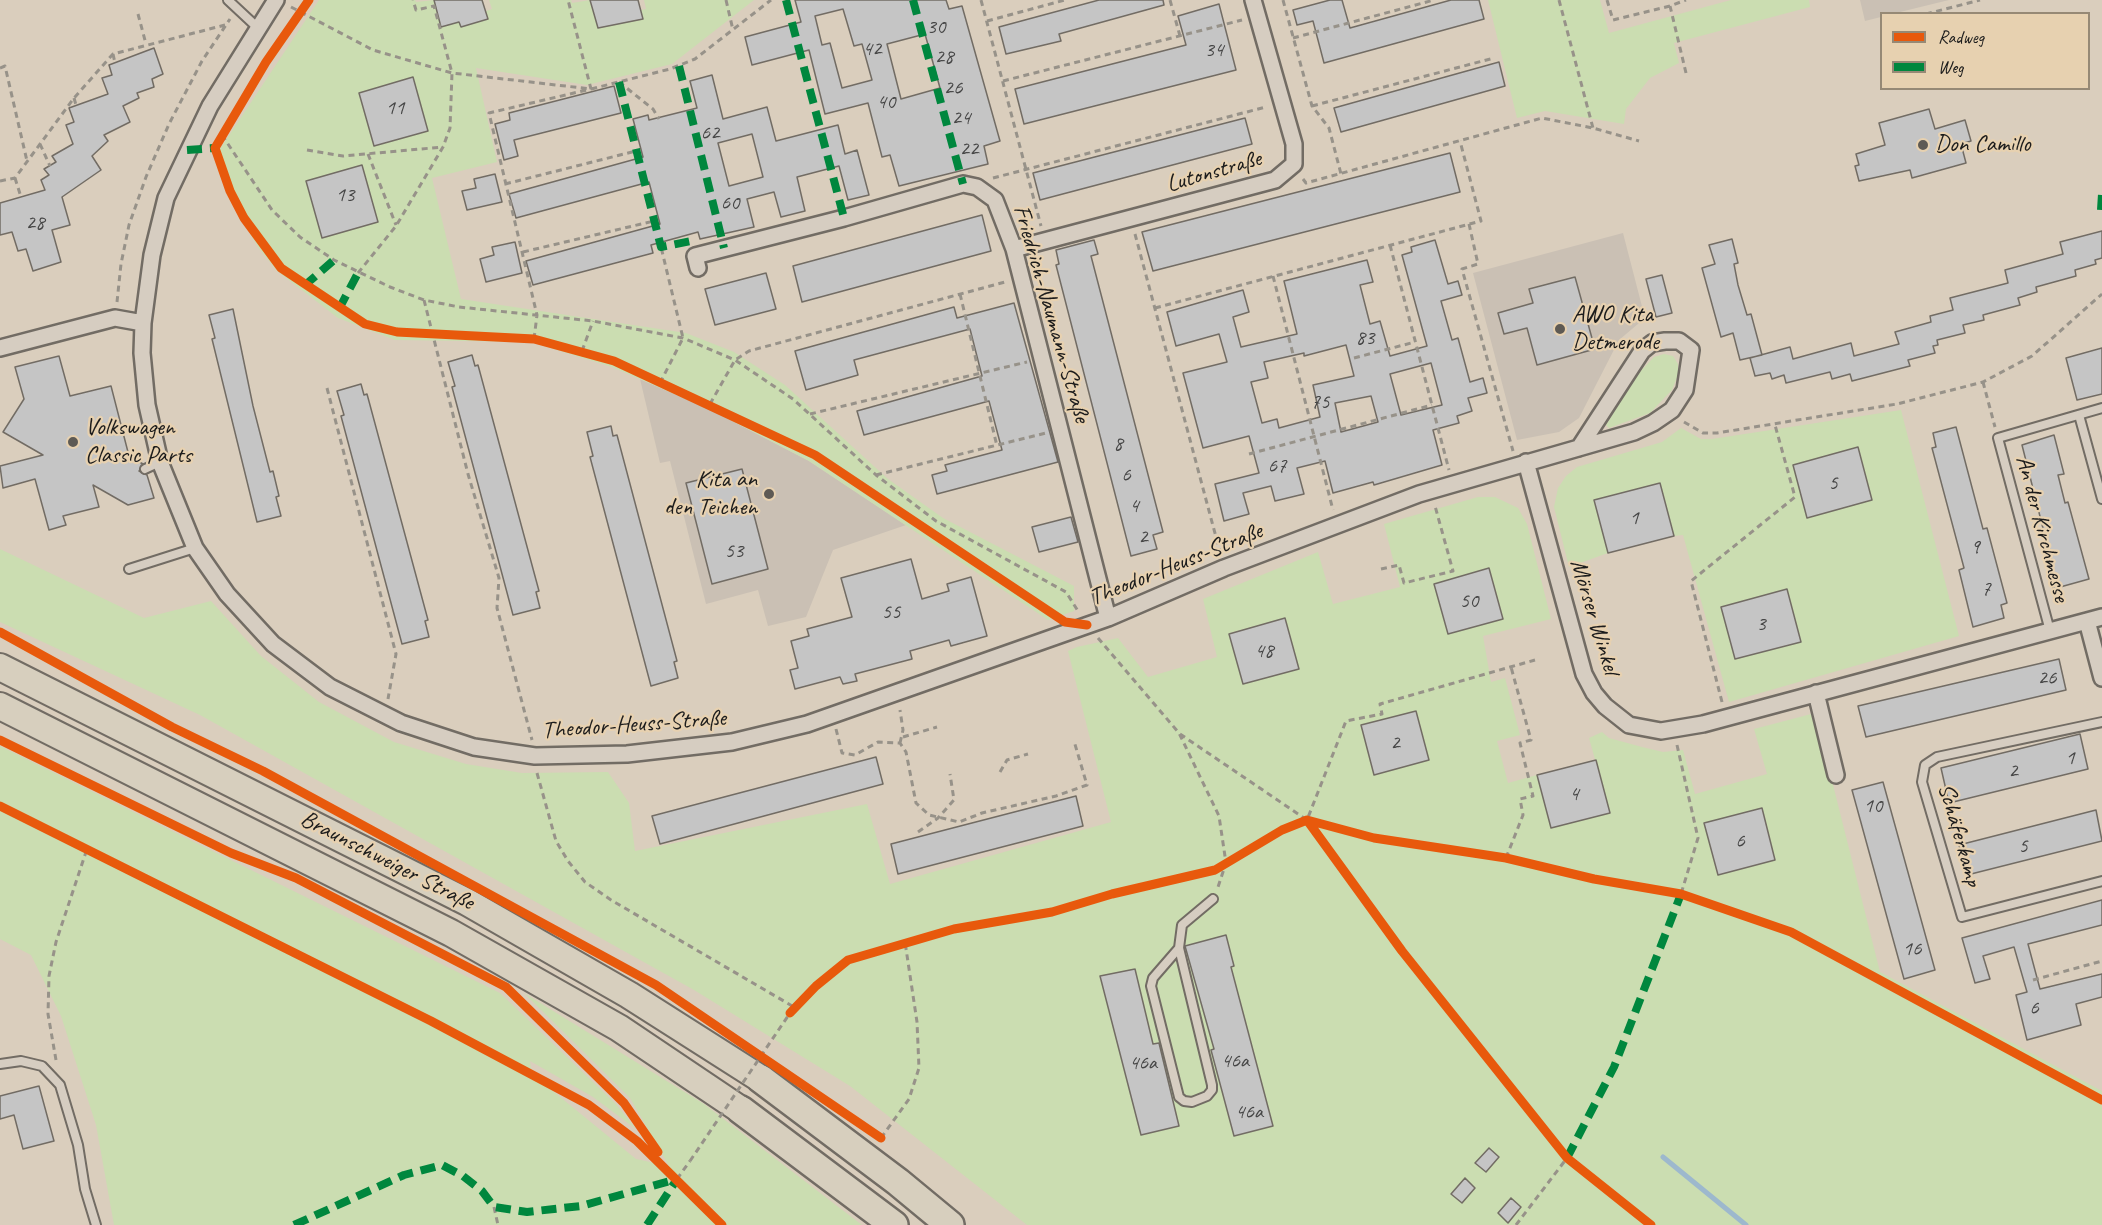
<!DOCTYPE html>
<html>
<head>
<meta charset="utf-8">
<style>
  body { margin:0 }
  #map { position:relative; width:2102px; height:1225px; overflow:hidden; background:#dacebd; font-family:Caveat,sans-serif }
  canvas { display:block }
  .legend { position:absolute; left:1880px; top:12px; width:210px; height:78px; box-sizing:border-box; background:#e7d1b0; border:2px solid #968975; margin:0; padding:8px 10px; list-style:none; font-size:18px; color:#1c1c1c }
  .legend li { display:flex; align-items:center; gap:12px; height:30px }
  .legend b { width:30px; border:2px solid #968975 }
</style>
</head>
<body>
<div id="map">
<canvas width="2102" height="1225"></canvas>
<ul class="legend">
<li><b style="height:8px;background:#e8590c"></b>Radweg</li>
<li><b style="height:8px;background:#00873e"></b>Weg</li>
</ul>
</div>
<script>
const ctx = document.querySelector('canvas').getContext('2d');
ctx.lineJoin = 'round';
function fill(path, color) {
  ctx.fillStyle = color;
  ctx.fill(path, 'evenodd');
}
function toPath(rows) {
  const path = new Path2D();
  for (const r of rows) {
    path.moveTo(r[0], r[1]);
    for (let i = 2; i < r.length; i += 2) path.lineTo(r[i], r[i + 1]);
  }
  return path;
}
function strokePath(path, color, width, dash) {
  ctx.strokeStyle = color;
  ctx.lineWidth = width;
  ctx.lineCap = dash ? 'butt' : 'round';
  ctx.setLineDash(dash || []);
  ctx.stroke(path);
}
function write(font, color, halo, rows, align = 'center') {
  ctx.font = font + ' Caveat,sans-serif';
  ctx.lineWidth = 4.5;
  ctx.setLineDash([]);
  ctx.textBaseline = 'middle';
  ctx.strokeStyle = halo;
  ctx.fillStyle = color;
  for (const [text, x, y, turn = 0] of rows) {
    ctx.save();
    ctx.translate(x, y);
    ctx.rotate((+turn || 0) * Math.PI / 180);
    ctx.textAlign = isNaN(turn) ? turn : align;
    if (halo) ctx.strokeText(text, 0, 0);
    ctx.fillText(text, 0, 0);
    ctx.restore();
  }
}
const built = toPath([
  [1860,0,1949,0,1896,13,1882,14,1881,17,1865,21],
  [1623,233,1645,318,1619,340,1579,418,1559,432,1517,440,1473,273],
  [640,379,711,410,809,461,906,525,833,550,806,617,768,626,758,590,706,604,670,461,660,463]
]);
const green = toPath([
  [319,0,415,0,416,2,434,0,441,26,492,9,489,0,571,0,572,3,590,0,598,28,643,19,641,10,646,9,644,0,754,0,672,64,587,85,476,68,497,162,432,178,461,299,686,333,734,352,785,385,888,479,943,518,1074,586,1074,611,1048,620,809,461,711,410,612,367,531,342,395,340,338,318,277,271,258,247,227,194,214,158],
  [1488,0,1600,0,1609,33,1731,0,1809,0,1810,7,1674,43,1679,63,1650,78,1626,109,1624,124,1545,111,1517,118],
  [1664,354,1673,356,1678,364,1678,375,1672,390,1650,413,1609,428,1606,425,1633,379,1654,357],
  [1901,410,1959,636,1729,702,1683,535,1674,536,1660,483,1595,500,1608,553,1569,567,1554,507,1558,488,1566,476,1577,467,1662,442,1681,428,1701,439,1712,439],
  [1478,497,1495,497,1518,508,1527,524,1551,619,1483,636,1491,682,1505,678,1520,735,1497,741,1508,783,1537,775,1551,828,1610,813,1589,738,1602,732,1609,738,1642,747,1663,752,1683,750,1695,794,1767,774,1754,729,1815,713,1880,972,2102,1091,2102,1225,1027,1225,850,1086,694,990,200,715,0,622,0,549,144,618,211,601,261,656,319,702,394,742,466,764,522,773,608,772,629,803,635,851,867,804,890,884,1111,822,1068,651,1077,647,1118,638,1148,677,1217,657,1203,599,1318,552,1333,604,1400,587,1384,524],
  [1489,568,1503,618,1448,634,1434,584],
  [1285,618,1243,684,1230,633],
  [1416,711,1429,760,1374,774,1361,725],
  [1762,808,1775,860,1717,874,1704,823],
  [0,746,500,993,616,1104,636,1129,593,1097,530,1061,532,1074,636,1159,669,1166,630,1098,524,993,704,1104,862,1225,114,1225,96,1125,61,1016,31,955,0,939]
]);
const stream = toPath([
  [1663,1157,1746,1225]
]);
const building = toPath([
  [434,0,482,0,488,19,461,27,459,22,441,27,434,0],
  [590,0,638,0,643,19,598,28,590,0],
  [795,0,946,0,949,9,962,6,1000,141,984,146,988,164,899,186,890,155,882,157,868,103,825,114,809,50,752,65,745,37,801,22,795,0],
  [843,9,854,46,862,44,872,80,842,88,830,43,822,45,815,16,843,9],
  [925,34,940,88,901,99,887,44,925,34],
  [1099,0,1163,0,1164,5,1059,34,1061,41,1006,54,999,27,1099,0],
  [1330,0,1342,0,1350,28,1451,0,1479,0,1484,19,1324,63,1313,21,1297,25,1293,10,1330,0],
  [1219,4,1236,70,1024,124,1015,89,1186,45,1178,16,1219,4],
  [154,48,163,74,152,79,154,87,137,93,139,98,123,106,130,122,104,135,108,141,92,156,101,170,62,197,70,225,52,230,61,262,33,271,26,249,18,251,12,232,0,235,0,203,45,190,41,180,49,175,44,169,56,162,52,156,73,144,66,125,74,122,69,108,108,94,102,78,112,75,109,65,154,48],
  [1499,62,1505,86,1341,132,1334,108,1499,62],
  [712,75,723,119,767,107,776,141,838,125,845,154,857,150,869,195,848,200,839,166,797,177,805,211,781,217,774,192,747,199,754,227,700,239,698,232,651,245,653,253,533,285,526,261,660,224,649,182,516,218,509,194,643,157,633,119,648,115,649,120,697,108,690,81,712,75],
  [752,134,763,177,729,186,718,143,752,134],
  [413,77,428,131,374,146,359,93,413,77],
  [614,86,621,113,514,140,518,156,504,160,495,124,510,120,509,113,614,86],
  [1929,109,1935,129,1965,120,1971,141,1961,144,1966,163,1912,178,1910,170,1859,181,1855,166,1859,165,1856,154,1885,145,1879,123,1929,109],
  [1245,118,1252,144,1040,200,1033,173,1245,118],
  [1450,153,1460,192,1153,271,1142,232,1450,153],
  [362,165,378,222,322,238,306,181,362,165],
  [495,174,502,202,467,210,462,191,476,188,474,179,495,174],
  [982,215,991,251,802,302,793,266,982,215],
  [2102,231,2102,258,2095,260,2096,264,2075,270,2076,276,2036,287,2037,292,2018,298,2020,305,1983,315,1984,320,1963,325,1965,333,1937,340,1938,345,1933,346,1935,353,1908,360,1910,366,1852,381,1850,374,1832,379,1830,372,1786,383,1784,375,1772,379,1770,373,1755,376,1750,358,1790,347,1793,359,1851,343,1854,356,1899,344,1895,332,1931,322,1930,316,1953,310,1950,298,2008,283,2005,270,2063,254,2060,242,2102,231],
  [1732,239,1738,263,1734,264,1738,285,1747,315,1751,314,1762,355,1740,360,1733,333,1721,337,1702,268,1715,264,1709,245,1732,239],
  [1094,240,1098,254,1091,256,1163,532,1153,535,1157,549,1131,556,1056,265,1059,264,1056,250,1094,240],
  [1435,240,1448,284,1458,281,1462,295,1441,301,1452,340,1458,338,1470,382,1483,378,1487,393,1468,398,1472,411,1457,416,1459,423,1433,430,1442,465,1374,485,1373,482,1333,493,1325,461,1297,468,1304,494,1275,501,1271,486,1243,493,1249,514,1224,521,1215,484,1259,473,1249,436,1203,448,1183,373,1227,362,1219,334,1176,346,1167,312,1243,290,1249,312,1233,317,1241,347,1297,334,1284,281,1367,260,1373,282,1360,285,1370,324,1380,321,1390,356,1427,346,1402,255,1412,252,1411,247,1435,240],
  [1346,345,1354,376,1313,385,1320,417,1279,428,1277,419,1262,423,1251,382,1268,378,1264,362,1304,353,1304,356,1346,345],
  [1431,363,1442,405,1401,415,1390,374,1431,363],
  [1371,396,1378,422,1341,432,1335,403,1371,396],
  [515,242,522,273,486,282,480,259,494,255,492,247,515,242],
  [766,273,776,309,715,325,705,289,766,273],
  [1662,275,1672,313,1656,317,1646,279,1662,275],
  [1575,277,1595,349,1537,365,1527,328,1504,334,1498,313,1533,303,1529,289,1575,277],
  [1014,303,1058,462,937,494,932,475,947,471,945,465,1002,450,989,401,864,435,857,411,982,376,970,329,854,360,858,375,806,390,795,351,954,307,957,318,1014,303],
  [233,309,253,406,270,472,273,471,279,496,276,497,281,516,257,522,212,339,215,338,209,315,233,309],
  [2102,348,2102,394,2077,400,2066,358,2102,348],
  [472,355,475,366,478,365,539,591,536,592,540,608,513,615,452,387,455,386,448,362,472,355],
  [59,356,70,396,111,386,129,456,143,464,139,471,147,475,154,498,128,505,93,485,99,507,63,516,66,525,49,530,35,479,3,488,0,466,43,455,3,432,24,399,15,367,59,356],
  [361,384,364,395,367,394,428,620,425,621,429,637,402,644,341,416,344,415,337,391,361,384],
  [611,426,613,436,617,435,677,661,674,662,678,678,651,686,590,457,593,456,587,432,611,426],
  [1956,427,1983,529,1987,528,2007,603,2001,605,2004,618,1973,627,1959,570,1964,568,1932,448,1936,447,1933,433,1956,427],
  [2054,435,2064,474,2058,475,2065,503,2068,502,2089,579,2053,589,2047,565,2052,564,2022,445,2054,435],
  [1858,447,1872,500,1807,518,1793,465,1858,447],
  [742,469,768,569,712,584,686,483,742,469],
  [1660,483,1674,536,1608,553,1594,500,1660,483],
  [1071,517,1078,542,1039,552,1032,527,1071,517],
  [911,559,922,599,949,591,947,584,971,577,987,636,951,646,949,640,910,651,912,659,855,674,857,681,843,684,840,677,795,689,790,670,798,668,791,641,809,636,807,629,852,617,841,578,911,559],
  [1489,568,1503,619,1448,634,1434,584,1489,568],
  [1787,589,1801,642,1735,659,1721,607,1787,589],
  [1285,618,1299,669,1243,684,1229,634,1285,618],
  [2059,659,2066,690,1866,737,1858,706,2059,659],
  [1416,711,1429,760,1374,775,1361,725,1416,711],
  [2080,734,2088,769,1949,803,1941,768,2080,734],
  [876,757,883,784,660,844,652,816,876,757],
  [1596,760,1610,813,1551,828,1537,775,1596,760],
  [1883,782,1935,970,1904,979,1852,790,1883,782],
  [1076,796,1083,826,898,874,891,844,1076,796],
  [1762,808,1775,860,1718,875,1704,823,1762,808],
  [2096,810,2102,841,1967,875,1959,845,2096,810],
  [2102,900,2102,925,2028,944,2040,989,2102,974,2102,997,2076,1004,2081,1025,2027,1040,2016,995,2027,992,2014,947,1983,956,1990,979,1975,983,1962,938,2102,900],
  [1226,935,1234,966,1231,967,1273,1126,1234,1136,1211,1050,1214,1049,1185,946,1226,935],
  [1135,969,1153,1044,1159,1043,1179,1126,1141,1135,1100,976,1135,969],
  [39,1086,54,1141,23,1149,14,1115,0,1119,0,1096,39,1086],
  [1489,1148,1499,1157,1486,1172,1475,1163,1489,1148],
  [1465,1178,1475,1188,1462,1203,1451,1194,1465,1178],
  [1511,1198,1521,1207,1508,1223,1498,1213,1511,1198]
]);
const path = toPath([
  [726,0,733,30],
  [981,0,1041,226],
  [1170,0,1180,36],
  [1283,0,1312,106,1329,128,1341,174],
  [1559,0,1593,128],
  [1607,0,1613,20,1670,6],
  [291,7,373,50,452,73,591,89,670,69,695,59,771,0],
  [138,14,146,44],
  [1926,14,1980,0],
  [987,21,1065,0],
  [1293,38,1434,0],
  [113,54,115,63],
  [0,68,5,66,27,161],
  [1686,73,1670,6,1686,0],
  [1003,81,1242,20],
  [619,82,653,109,659,119],
  [74,98,76,105],
  [1312,106,1494,58],
  [222,135,272,210,300,237,334,260,390,287,424,300,459,307,593,321,683,338,735,360,793,399,876,475,936,521,1066,592,1078,611],
  [40,144,50,166],
  [307,150,343,156,443,147],
  [368,154,396,225],
  [15,178,21,197],
  [993,178,1266,107],
  [1303,179,1306,183,1542,118,1593,128,1639,141],
  [0,181,15,178,74,98,113,54,225,25],
  [505,184,636,151],
  [1469,224,1478,264,1462,269,1513,451],
  [1135,234,1220,552],
  [1390,245,1449,470],
  [523,252,654,221],
  [358,273,396,226,443,147,450,128,452,73,434,6,416,10,413,0],
  [1273,276,1333,510],
  [960,294,997,446],
  [424,300,468,474,499,578,497,608,532,740],
  [117,302,121,264,129,225,146,177,169,124,202,61,230,19],
  [1155,308,1481,221,1460,141],
  [534,339,537,315,489,113,591,89,568,0],
  [582,351,593,321],
  [1354,358,1415,342],
  [1983,382,1995,427],
  [660,383,683,338,661,247],
  [327,388,396,654,388,699],
  [710,404,735,360,749,351,1005,282],
  [810,414,1027,362],
  [1684,422,1703,433,1717,433,1897,404,1983,382,2032,356,2102,294],
  [1249,454,1432,405],
  [876,475,1046,433],
  [1381,569,1399,565,1404,583,1453,571,1435,506],
  [1098,638,1179,733,1219,816,1226,863,1218,887],
  [1722,702,1691,581,1795,497,1775,425],
  [836,729,842,753,855,755,878,742,900,743,906,752,916,803,929,815,959,822,982,813,1056,796,1087,785,1074,741],
  [1180,734,1307,820,1346,721,1382,714,1380,704,1535,660],
  [903,737,937,727],
  [900,743,903,730,900,710],
  [1677,745,1698,838,1681,894],
  [1000,772,1007,760,1028,754],
  [537,773,556,841,568,861,585,882,611,900,794,1007],
  [918,832,938,818,954,800,950,774],
  [1506,858,1523,815,1520,799,1533,796,1520,743,1531,740,1511,667],
  [2033,980,2102,961],
  [56,1060,48,1014,49,976,56,942,87,849],
  [881,1138,909,1099,919,1068,917,1022,905,942],
  [677,1179,690,1161],
  [494,1207,498,1225],
  [1516,1225,1567,1158]
]);
const service = toPath([
  [228,0,258,28],
  [2079,415,2102,499],
  [145,469,160,462],
  [129,569,195,548],
  [2050,631,1998,438,2102,408],
  [2102,722,1937,757,1925,765,1922,782,1962,917,2102,881],
  [1179,948,1153,978,1151,986,1179,1097,1184,1101,1192,1102,1207,1096,1212,1090,1212,1085,1179,948,1182,925,1213,899],
  [0,1064,21,1061,42,1066,60,1085,78,1145,85,1189,96,1225]
]);
const minor = toPath([
  [276,0,210,106,166,198,152,255,143,323,142,353,147,405,160,462,195,548,227,594,273,644,330,687,401,723,474,747,535,756,627,754,732,742,807,724,1108,618,1224,568,1419,494,1634,432,1653,423,1672,410,1685,390,1691,350,1679,341,1665,341,1652,343,1642,351,1579,448],
  [1014,249,1275,180,1294,164,1294,144,1253,0],
  [698,268,695,256,844,218,963,184,977,187,995,200,1014,249,1108,618],
  [0,348,115,318,143,323],
  [1526,462,1584,674,1594,693,1605,706,1629,725,1661,731,1703,724,2102,617],
  [2087,621,2102,678],
  [1816,693,1836,775]
]);
const trunk = toPath([
  [0,667,467,902,629,995,761,1079],
  [0,706,451,933,619,1028,741,1110]
]);
const motorway = toPath([
  [761,1079,898,1182,950,1225],
  [741,1110,894,1225]
]);
const pathBridge = toPath([
  [690,1161,790,1013]
]);
const quiet = toPath([
  [786,0,844,218],
  [913,0,963,184],
  [679,66,724,248],
  [619,82,661,247,691,241],
  [187,150,215,148],
  [2101,210,2102,194],
  [304,286,334,260],
  [339,309,358,273],
  [1567,1158,1614,1067,1681,894],
  [294,1225,404,1175,442,1165,463,1176,482,1191,494,1207,527,1212,581,1206,677,1179],
  [647,1225,677,1179]
]);
const cycleway = toPath([
  [309,0,266,62,215,148,230,191,244,218,281,268,365,324,397,332,534,339,614,361,815,455,1065,622,1087,625],
  [0,632,172,727,263,771,656,985,881,1138],
  [0,740,231,853,296,878,506,987,624,1103,658,1152],
  [0,806,431,1021,589,1105,637,1141,722,1225],
  [1307,820,1402,951,1567,1158,1651,1225],
  [790,1013,816,986,848,960,954,929,1052,912,1112,894,1215,870,1282,830,1307,820,1374,838,1506,858,1594,879,1681,894,1791,932,2102,1100]
]);
const markers = [
  [1923,145,6,"#5e5a54"],
  [1560,329,6,"#5e5a54"],
  [73,442,6,"#5e5a54"],
  [769,494,6,"#5e5a54"]
];
const numberNames = [
  ["30",936,27],
  ["42",872,49],
  ["34",1214,50],
  ["28",944,57],
  ["26",953,88],
  ["40",886,102],
  ["11",395,108],
  ["24",961,118],
  ["62",710,133],
  ["22",969,149],
  ["13",345,195],
  ["60",730,203],
  ["28",35,223],
  ["83",1365,338],
  ["75",1320,402],
  ["8",1118,444],
  ["67",1277,466],
  ["6",1126,475],
  ["5",1833,483],
  ["4",1134,506],
  ["1",1634,518],
  ["2",1143,537],
  ["9",1975,547],
  ["53",734,551],
  ["7",1986,589],
  ["50",1469,601],
  ["55",891,612],
  ["3",1761,624],
  ["48",1264,651],
  ["26",2047,678],
  ["2",1395,743],
  ["1",2070,758],
  ["2",2013,771],
  ["4",1574,794],
  ["10",1873,806],
  ["6",1740,841],
  ["5",2023,846],
  ["16",1912,949],
  ["6",2034,1008],
  ["46a",1235,1061],
  ["46a",1143,1063],
  ["46a",1249,1112]
];
const poiNames = [
  ["Don Camillo",1935,145],
  ["AWO Kita",1572,315],
  ["Detmerode",1572,343],
  ["Volkswagen",85,428],
  ["Classic Parts",85,456],
  ["Kita an",757,480,"right"],
  ["den Teichen",757,508,"right"]
];
const streetNames = [
  ["Lutonstraße",1214,172,-16],
  ["Friedrich-Naumann-Straße",1051,314,74],
  ["An der Kirchmesse",2042,529,75],
  ["Theodor-Heuss-Straße",1176,565,-22],
  ["Mörser Winkel",1594,617,73],
  ["Theodor-Heuss-Straße",634,725,-4],
  ["Schäferkamp",1959,835,74],
  ["Braunschweiger Straße",387,861,27]
];
fill(built, '#cac0b4');
fill(green, '#cbddb1');
strokePath(stream, '#9db8cd', 5);
fill(building, '#c5c5c5');
strokePath(building, '#726c64', 1.5);
strokePath(service, '#726c64', 12);
strokePath(minor, '#726c64', 20);
strokePath(trunk, '#726c64', 30);
strokePath(motorway, '#726c64', 32);
strokePath(path, '#979289', 3, [6, 4.5]);
strokePath(service, '#d6cdc1', 8);
strokePath(minor, '#d6cdc1', 15);
strokePath(trunk, '#d7cfbe', 26);
strokePath(motorway, '#d7cfbe', 27);
strokePath(pathBridge, '#979289', 3, [6, 4.5]);
strokePath(quiet, '#00873e', 8, [15, 8]);
strokePath(cycleway, '#e8590c', 9);
for (const [x, y, r, color] of markers) {
  const dot = new Path2D();
  dot.arc(x, y, r, 0, 2 * Math.PI);
  ctx.fillStyle = color;
  ctx.fill(dot);
  strokePath(dot, '#e7d1b0', 2);
}
write('21px', '#464646', null, numberNames);
write('24px', '#1c1c1c', '#e7d1b0', poiNames, 'left');
write('24px', '#1c1c1c', '#e7d1b0', streetNames);
</script>
</body>
</html>
